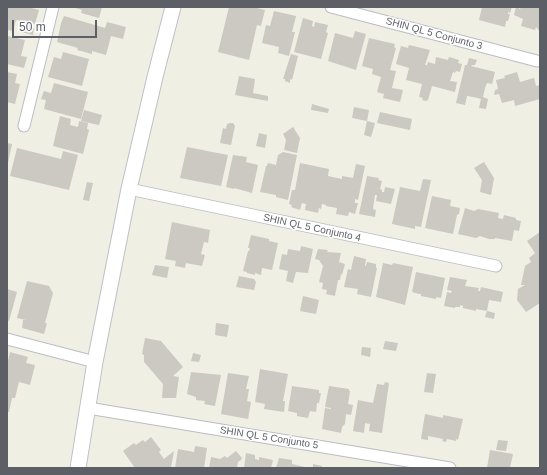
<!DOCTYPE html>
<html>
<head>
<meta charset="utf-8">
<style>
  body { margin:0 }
  #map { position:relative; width:547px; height:475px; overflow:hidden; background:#f0efe4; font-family:Arial,sans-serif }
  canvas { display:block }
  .frame { position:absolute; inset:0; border:8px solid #5c5f66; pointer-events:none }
  .scale { position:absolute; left:12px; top:20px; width:85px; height:18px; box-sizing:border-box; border:2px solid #5c5f66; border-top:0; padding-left:5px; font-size:12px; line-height:14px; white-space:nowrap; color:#5c5f66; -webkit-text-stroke:3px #fff; paint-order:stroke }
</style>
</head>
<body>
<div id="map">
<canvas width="547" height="475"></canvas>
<div class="frame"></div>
<div class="scale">50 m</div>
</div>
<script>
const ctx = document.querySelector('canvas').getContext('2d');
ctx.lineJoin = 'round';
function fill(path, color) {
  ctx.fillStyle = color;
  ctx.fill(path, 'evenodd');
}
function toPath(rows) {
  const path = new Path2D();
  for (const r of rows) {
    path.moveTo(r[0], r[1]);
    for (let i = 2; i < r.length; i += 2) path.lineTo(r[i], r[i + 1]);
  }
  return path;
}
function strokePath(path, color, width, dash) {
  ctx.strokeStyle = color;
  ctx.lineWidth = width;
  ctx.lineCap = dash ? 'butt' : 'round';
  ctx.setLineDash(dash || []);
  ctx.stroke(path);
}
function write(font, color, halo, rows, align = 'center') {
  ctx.font = font + ' Arial,sans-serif';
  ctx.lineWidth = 3;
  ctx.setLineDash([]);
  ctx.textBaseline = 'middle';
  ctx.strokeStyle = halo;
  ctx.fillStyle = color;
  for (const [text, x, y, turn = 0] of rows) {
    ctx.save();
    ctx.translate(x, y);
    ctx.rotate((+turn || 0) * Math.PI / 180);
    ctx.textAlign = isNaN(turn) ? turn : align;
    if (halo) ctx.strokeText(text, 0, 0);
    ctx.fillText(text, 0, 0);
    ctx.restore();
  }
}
const building = toPath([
  [7,7,28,7,39,10,35,24,31,23,31,27,34,28,33,35,21,32,24,22,16,20,13,31,7,30],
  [72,7,102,7,99,18,81,13,82,10],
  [229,7,244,8,244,7,257,7,257,8,265,10,261,26,257,25,249,60,218,52],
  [482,7,512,7,510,13,508,12,508,14,510,14,508,21,506,21,505,27,479,20],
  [516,7,520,9,521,7,540,7,540,32,537,28,536,27,535,30,521,26,523,19,514,15],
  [274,11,296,16,292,32,295,32,289,56,278,53,279,47,262,43,266,25,270,26],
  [64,16,105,28,107,22,126,27,123,39,111,36,106,55,92,51,92,54,77,50,78,48,57,42,61,23],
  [303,18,313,21,312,26,314,27,315,22,328,25,326,32,328,33,321,59,294,52],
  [355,31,366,34,356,70,328,61,335,33,353,38],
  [7,36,25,40,21,56,27,57,24,68,7,64],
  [369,38,395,44,394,47,396,48,390,70,396,71,392,88,403,90,400,102,383,98,384,94,377,92,381,77,372,74,373,69,362,66],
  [409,45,430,50,425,65,427,65,428,62,435,64,436,57,448,60,449,57,459,60,458,63,462,64,460,72,456,71,455,73,453,72,450,81,457,82,455,92,432,86,428,100,426,101,422,100,423,98,419,97,422,84,406,80,409,68,396,64,401,46,408,48],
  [63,52,89,59,82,86,48,77,54,57,61,59],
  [291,54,298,56,292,80,290,79,290,83,285,81,285,79,283,79],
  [469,58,477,60,475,65,472,65,471,66,495,72,492,84,487,83,485,88,483,97,488,99,486,109,479,108,481,99,478,98,467,96,465,105,456,103,465,65,467,65],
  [7,72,17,74,15,83,20,84,15,104,7,102],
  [517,72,520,82,534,78,536,86,540,85,540,99,515,106,514,100,502,103,499,94,494,95,495,90,498,89,496,80,505,78,504,76],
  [239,76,255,79,253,93,268,96,268,101,235,95],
  [54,83,88,92,81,119,44,109,46,100,41,99,44,91,51,93],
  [312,104,329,109,328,113,311,110],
  [354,107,369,110,367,121,352,118],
  [84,110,102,115,99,125,81,121],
  [380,112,412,119,410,130,377,123],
  [60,116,71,119,70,125,78,127,79,121,88,123,87,129,89,130,83,154,53,146],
  [367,121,375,123,371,137,364,135],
  [230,123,233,123,235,126,231,145,220,143,223,128,226,129,227,124],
  [293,127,300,138,297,153,284,150,286,140,283,134],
  [259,133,267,135,265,148,256,146],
  [7,143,12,144,8,163,7,162],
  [187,147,228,155,221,186,180,178],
  [17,148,61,159,63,151,78,155,69,190,10,176],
  [283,152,297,155,288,200,276,197,276,195,260,192,266,166,267,166,268,163,276,165,278,155],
  [233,155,247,157,246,162,258,165,252,193,234,188,234,189,226,187],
  [484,162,494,178,491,195,480,192,482,180,474,168],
  [300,163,329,169,328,176,342,179,342,176,353,178,356,164,365,166,358,200,355,199,355,203,358,203,355,214,349,212,348,216,336,214,337,208,326,206,326,205,322,204,321,209,319,208,318,213,305,210,306,204,302,203,300,210,291,207,292,205,289,204,292,190,295,190],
  [367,176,379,178,378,180,382,181,380,189,382,190,382,192,384,192,385,187,395,189,391,204,376,201,377,195,375,195,373,209,376,210,375,217,359,214],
  [423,179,431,180,421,227,415,226,415,229,392,224,400,187,420,191],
  [87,182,93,183,89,201,83,200],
  [432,196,451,200,450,206,460,208,459,214,457,215,453,234,425,228],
  [465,208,474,211,478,209,499,213,498,218,503,219,504,215,516,218,516,220,521,221,519,231,514,230,512,241,495,238,495,239,489,239,480,236,476,238,458,234],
  [172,222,210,230,208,243,204,242,201,254,205,255,202,266,186,263,185,268,175,266,176,261,165,259],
  [540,232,540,303,526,312,517,300,518,289,525,285,521,285,525,266,531,262,529,258,535,253,527,241],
  [251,235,269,239,269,241,278,243,272,270,262,268,261,275,255,273,255,275,247,273,247,272,243,271,248,251,249,251,250,248,248,248],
  [301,246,313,249,308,273,296,272,293,283,286,281,288,271,279,269,282,254,287,255,288,249,300,251],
  [318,249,328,250,327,252,341,253,339,262,345,264,342,275,341,274,340,280,338,280,335,296,326,294,327,290,322,289,323,283,319,282,323,266,319,260,315,259],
  [354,256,366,259,365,266,366,266,367,262,376,264,376,268,377,268,371,297,357,294,358,289,344,287,348,269,351,270],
  [383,263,392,265,393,263,413,267,405,305,376,297],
  [155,265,169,267,167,278,152,275],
  [416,272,445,278,441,298,436,297,436,299,421,296,421,294,419,294,412,292],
  [239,276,254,279,256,282,254,290,236,287],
  [450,277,467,280,465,286,479,288,478,291,480,291,481,287,503,292,501,302,489,300,487,311,476,309,476,311,463,308,463,306,460,305,460,307,455,307,455,308,444,306,447,292,451,293,452,291,447,290],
  [27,281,49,286,53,293,45,323,47,323,44,334,22,328,23,320,26,320,17,318],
  [7,289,17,292,9,321,7,320],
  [303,296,319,300,316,314,300,311],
  [487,311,495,313,494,319,485,317],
  [216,323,229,325,227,337,215,335],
  [145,338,161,341,183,367,173,376,179,377,176,398,162,398,163,384,144,362,144,355,142,354],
  [385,341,398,343,396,351,383,349],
  [362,347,371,348,370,357,361,355],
  [10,352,28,357,26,363,35,365,30,385,19,382,15,398,12,398,9,412,7,412,7,365],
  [193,353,201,355,199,362,191,361],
  [260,369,288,374,283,401,285,401,284,412,264,409,265,404,255,402],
  [191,372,221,375,215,406,204,404,205,401,196,400,196,397,187,394],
  [228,373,249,376,246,389,249,389,247,401,251,402,248,419,221,414],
  [427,373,436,374,433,393,424,392],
  [385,382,389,383,382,433,369,431,370,424,365,423,364,433,353,431,358,400,373,403,377,384,384,385],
  [292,386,319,390,319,393,321,393,319,403,317,403,316,412,310,411,308,418,297,416,297,413,288,411],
  [329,386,349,389,349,391,350,391,348,404,353,405,351,415,346,414,345,424,342,427,341,433,322,429,325,408,331,409,331,408,325,407],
  [425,414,443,418,443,415,463,419,458,440,456,439,456,441,447,439,446,442,442,441,443,439,428,436,428,440,421,439],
  [151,437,161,450,159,452,164,459,174,451,171,468,135,468,123,451,134,443,136,445,143,440,145,442],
  [498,440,508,441,506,451,496,450],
  [195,446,207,448,204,468,175,468,178,449,194,452],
  [490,450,513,454,510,468,487,468],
  [236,451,242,458,241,460,238,462,237,468,209,468,211,457,220,459,225,456,227,458],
  [246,453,255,455,255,459,259,460,259,457,273,460,271,468,244,468],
  [279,458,292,460,292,464,309,468,276,468],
  [313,464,322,466,322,468,313,468]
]);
const street = toPath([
  [331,7,537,61],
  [24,126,53,7],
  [129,189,496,266],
  [7,339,95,362],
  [88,408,450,468]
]);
const secondary = toPath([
  [78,468,95,362,129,189,155,77,173,7]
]);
const streetNames = [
  ["SHIN QL 5 Conjunto 3",434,34,15],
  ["SHIN QL 5 Conjunto 4",312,228,12],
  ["SHIN QL 5 Conjunto 5",269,438,9]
];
fill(building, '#cbc9c1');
strokePath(street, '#bbbdc4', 13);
strokePath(secondary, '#bec0c8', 17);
strokePath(street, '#fff', 11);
strokePath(secondary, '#fff', 15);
write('10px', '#5c5f66', '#fff', streetNames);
</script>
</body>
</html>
